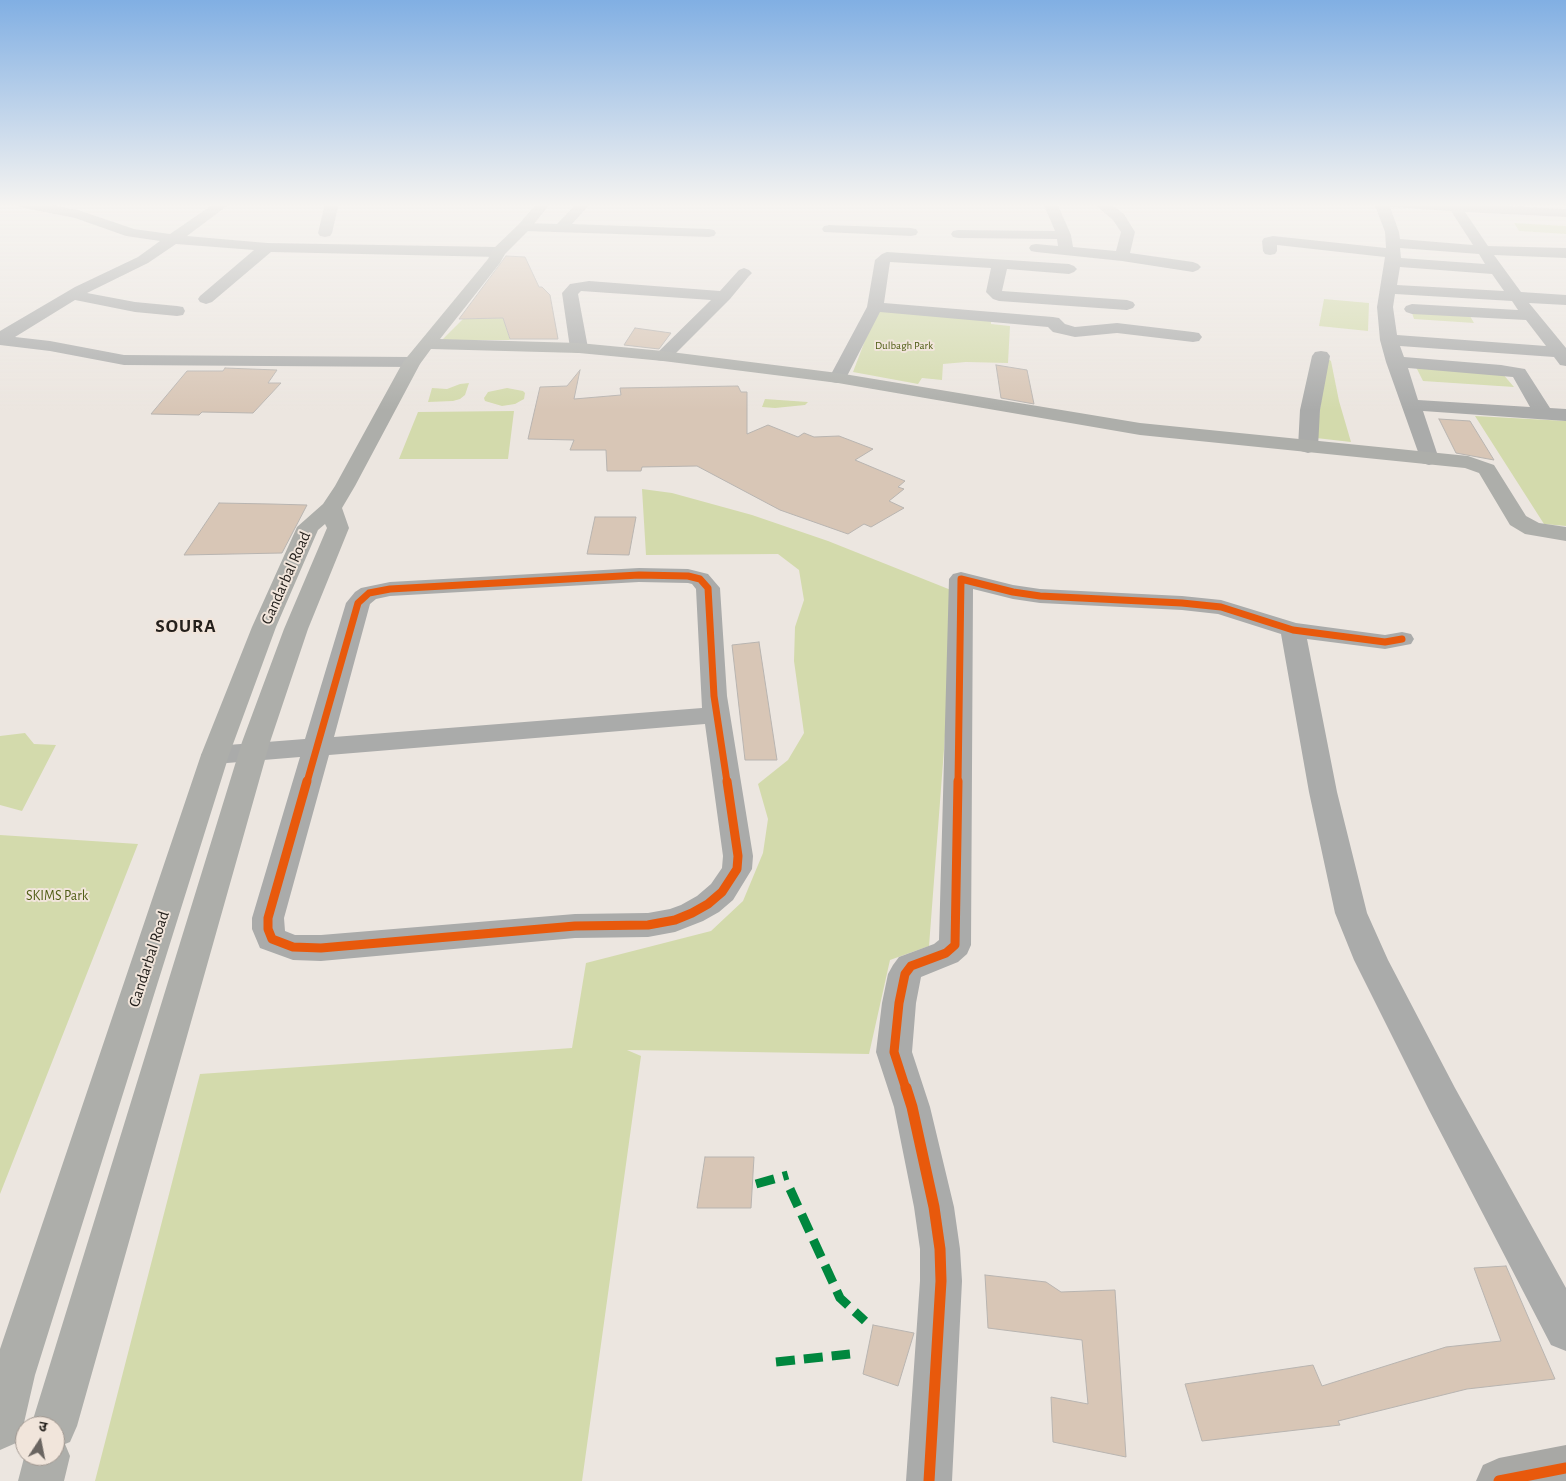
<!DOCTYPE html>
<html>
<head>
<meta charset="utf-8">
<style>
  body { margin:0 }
  #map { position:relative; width:1566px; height:1481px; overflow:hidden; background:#ece6e0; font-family:"Alegreya Sans","Noto Sans Devanagari",sans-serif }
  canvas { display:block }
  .north { position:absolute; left:15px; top:1416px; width:50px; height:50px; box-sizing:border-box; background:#f1e5db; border:1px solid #9f968f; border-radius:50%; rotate:11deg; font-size:14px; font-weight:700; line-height:20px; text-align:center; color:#24201c }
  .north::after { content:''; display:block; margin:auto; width:18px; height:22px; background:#6a6561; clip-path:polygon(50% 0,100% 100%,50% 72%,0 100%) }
</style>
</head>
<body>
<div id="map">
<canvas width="1566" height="1481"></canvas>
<div class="north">उ</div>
</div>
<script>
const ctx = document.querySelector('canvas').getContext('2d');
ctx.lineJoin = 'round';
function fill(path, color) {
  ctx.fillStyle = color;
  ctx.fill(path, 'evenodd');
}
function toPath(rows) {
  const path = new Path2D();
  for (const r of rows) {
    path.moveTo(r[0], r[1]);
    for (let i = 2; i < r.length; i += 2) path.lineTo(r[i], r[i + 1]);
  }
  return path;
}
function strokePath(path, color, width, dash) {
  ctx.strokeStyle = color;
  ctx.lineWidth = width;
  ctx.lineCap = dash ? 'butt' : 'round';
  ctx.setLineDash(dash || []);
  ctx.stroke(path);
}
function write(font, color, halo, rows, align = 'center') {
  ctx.font = font + ' "Alegreya Sans",sans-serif';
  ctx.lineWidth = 4;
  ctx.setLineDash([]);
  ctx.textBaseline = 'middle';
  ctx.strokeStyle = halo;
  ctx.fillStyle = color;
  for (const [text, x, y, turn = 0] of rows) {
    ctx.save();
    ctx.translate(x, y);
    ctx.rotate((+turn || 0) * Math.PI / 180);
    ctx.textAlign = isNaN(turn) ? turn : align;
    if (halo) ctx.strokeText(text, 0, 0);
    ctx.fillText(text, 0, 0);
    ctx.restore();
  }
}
const green = toPath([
  [1514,223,1566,226,1566,234,1519,231],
  [1324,299,1369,303,1368,331,1319,326],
  [877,309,991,318,991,324,1010,326,1008,363,966,362,943,364,942,380,922,378,918,384,853,372],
  [1412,313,1470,316,1474,323,1414,319],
  [504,318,510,340,442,340,463,319],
  [1327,358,1331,361,1339,401,1351,442,1316,438],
  [1416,367,1502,373,1514,387,1423,381],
  [469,383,465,395,460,399,453,401,428,402,432,388,447,389,460,384],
  [507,388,523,391,525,393,524,399,515,404,502,406,485,401,484,398,488,392],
  [765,399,808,402,805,405,775,408,762,407],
  [514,411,508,459,399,459,418,412],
  [1475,416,1566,421,1566,526,1544,524],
  [642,489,672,493,752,515,828,541,956,592,929,946,890,960,869,1054,627,1050,641,1056,582,1481,95,1481,200,1074,572,1048,586,963,711,931,743,901,763,853,768,819,758,784,788,760,804,733,794,661,795,627,804,600,799,570,778,554,646,555],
  [25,733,34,744,56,745,22,811,0,805,0,736],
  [0,835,138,844,0,1194]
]);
const building = toPath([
  [506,256,525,257,539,287,542,287,550,295,558,339,510,339,503,318,459,319,506,256],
  [635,328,671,333,659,349,624,345,635,328],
  [996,365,1027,370,1034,404,1001,398,996,365],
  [225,368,277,370,268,383,281,383,253,413,202,412,199,415,151,414,187,371,223,371,225,368],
  [580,370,574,399,621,395,620,388,738,386,741,392,747,392,747,434,768,425,798,437,804,433,814,437,839,436,873,449,855,460,905,481,898,487,904,489,889,501,904,508,871,527,864,524,848,534,780,510,697,466,642,467,641,471,607,471,606,450,570,450,574,440,528,439,540,387,567,386,580,370],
  [1439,419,1470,421,1494,460,1456,453,1439,419],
  [219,503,271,504,307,505,282,553,184,555,219,503],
  [595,517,636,517,629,555,587,554,595,517],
  [759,642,777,760,745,760,732,645,759,642],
  [705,1157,754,1157,751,1208,697,1208,705,1157],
  [1506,1266,1555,1379,1467,1389,1338,1421,1340,1425,1202,1441,1185,1384,1313,1365,1322,1386,1446,1347,1501,1341,1474,1268,1506,1266],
  [985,1275,1046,1282,1061,1292,1115,1290,1126,1457,1053,1442,1051,1397,1088,1404,1082,1340,988,1328,985,1275],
  [873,1325,914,1333,898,1386,863,1374,873,1325]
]);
const minor = toPath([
  [12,203,41,203,78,210,134,229,170,234,215,203,231,203,187,236,267,243,498,247,503,249,506,252,503,255,498,257,271,252,212,302,206,304,200,302,198,299,200,296,254,250,176,244,148,263,87,293,135,302,177,306,183,307,185,311,183,315,177,316,135,312,75,300,15,337,50,341,124,355,412,357,418,358,421,362,418,366,412,367,124,365,50,351,0,345,0,331,75,287,138,257,160,241,126,236,75,218,19,207,12,203],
  [325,203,339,203,332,233,330,236,325,237,320,236,318,233,325,203],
  [577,203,591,203,572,224,709,229,714,230,716,233,714,236,709,237,524,231,519,230,517,227,519,224,524,223,557,224,577,203],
  [1043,203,1057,203,1071,235,1073,247,1116,251,1121,232,1113,220,1093,203,1109,203,1124,214,1135,232,1130,253,1193,262,1198,264,1201,267,1198,270,1193,272,1122,261,1036,252,1031,251,1029,248,1031,245,1036,244,1058,246,1057,239,958,238,953,237,951,234,953,231,958,230,1055,231,1043,203],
  [1374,203,1455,203,1493,205,1491,203,1505,203,1508,206,1566,209,1566,217,1465,212,1488,246,1566,248,1566,258,1494,255,1521,292,1566,295,1566,305,1529,303,1566,348,1566,366,1560,365,1554,357,1400,346,1404,357,1501,365,1525,369,1550,408,1566,409,1566,421,1423,411,1439,459,1436,463,1429,465,1422,463,1386,362,1380,340,1377,307,1385,257,1277,245,1277,251,1275,254,1270,255,1265,254,1263,251,1262,241,1264,238,1273,236,1386,248,1385,232,1374,203],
  [1390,207,1451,211,1473,245,1400,239,1399,232,1390,207],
  [1400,248,1479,254,1485,264,1401,258,1400,248],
  [1400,267,1492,274,1504,291,1397,285,1400,267],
  [1395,294,1512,301,1518,310,1412,304,1406,306,1404,309,1406,312,1412,314,1526,320,1546,346,1397,335,1393,307,1395,294],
  [1408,368,1513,377,1530,407,1418,400,1408,368],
  [829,225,911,228,916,229,918,232,916,235,911,236,824,232,822,229,824,226,829,225],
  [887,252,1069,264,1074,266,1077,269,1074,272,1069,274,1007,269,1002,291,1127,300,1133,302,1135,305,1133,308,1127,310,999,301,993,299,986,292,991,268,890,262,884,303,1053,317,1059,318,1065,324,1075,327,1117,323,1193,332,1199,333,1202,337,1199,341,1193,342,1117,333,1075,337,1053,332,1048,327,880,312,844,382,838,383,832,382,829,378,867,307,875,260,882,254,887,252],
  [744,268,749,270,752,273,749,276,730,299,669,360,663,361,657,360,654,356,711,300,581,291,578,294,588,348,585,352,579,353,573,352,570,348,562,293,570,284,589,281,720,291,739,270,744,268],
  [1321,351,1327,352,1330,356,1320,410,1318,447,1315,451,1308,453,1301,451,1298,447,1300,410,1312,356,1315,352,1321,351],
  [639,568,688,569,708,574,720,588,727,696,753,856,752,869,733,900,719,912,703,921,675,932,648,937,575,938,321,961,293,960,260,948,252,929,252,918,300,757,215,764,205,761,201,755,205,749,215,746,305,739,346,603,355,592,361,588,390,582,639,568],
  [639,582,688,583,692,584,696,589,702,708,334,737,370,604,376,599,390,596,639,582],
  [705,724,723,856,722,868,711,884,697,896,681,905,670,909,648,913,575,914,321,935,295,935,285,931,284,918,329,755,705,724],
  [961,572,1013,585,1040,589,1182,596,1221,600,1296,623,1385,635,1402,632,1411,634,1414,639,1411,644,1385,649,1307,639,1337,792,1367,913,1388,960,1455,1088,1566,1288,1566,1351,1551,1345,1429,1110,1354,960,1335,913,1309,792,1281,634,1218,614,1182,610,1040,603,1013,599,973,589,971,945,967,954,958,962,921,977,916,1003,912,1052,930,1107,954,1207,960,1249,962,1281,952,1481,906,1481,920,1281,920,1249,914,1207,894,1107,876,1052,882,1003,888,974,893,965,899,957,934,944,939,940,949,579,953,574,961,572]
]);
const major = toPath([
  [537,203,551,203,529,230,505,254,500,263,440,339,579,343,663,351,838,373,1140,423,1468,456,1494,465,1526,516,1539,523,1566,527,1566,541,1525,534,1510,525,1479,473,1465,468,1140,435,838,383,663,361,579,353,431,349,420,364,355,486,342,508,349,528,308,629,270,742,77,1426,70,1442,65,1444,70,1456,64,1481,18,1481,25,1454,25,1456,55,1456,55,1426,31,1426,242,742,284,629,327,528,325,524,318,530,276,627,229,755,35,1375,23,1427,16,1443,0,1450,0,1349,201,755,252,627,297,527,323,504,335,486,403,362,488,259,493,249,519,224,537,203]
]);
const highway = toPath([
  [1566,1445,1566,1481,1476,1481,1483,1465,1499,1458,1566,1445]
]);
const quiet = toPath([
  [756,1184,788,1175],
  [790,1189,840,1298,865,1321],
  [776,1362,850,1354]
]);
const cyclewayFar2 = toPath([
  [307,782,358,603,369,593,390,589,639,575,688,576,700,579,708,588,714,696,727,782],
  [958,782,961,579,1013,592,1040,596,1182,603,1221,607,1293,630,1385,642,1402,639]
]);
const cyclewayFar1 = toPath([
  [307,781,268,918,268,929,272,939,293,947,321,948,575,926,648,925,675,920,692,913,708,904,722,892,737,869,738,856,727,781],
  [906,1089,894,1052,899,1003,905,974,911,966,946,953,955,945,958,781]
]);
const cycleway = toPath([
  [906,1088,912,1107,934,1207,940,1249,941,1281,929,1481],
  [1499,1481,1566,1468]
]);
const farParknames = [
  ["Dulbagh Park",904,346]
];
const parkNames = [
  ["SKIMS Park",57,896]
];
const nearStreetnames = [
  ["Gandarbal Road",286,578,-66],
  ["Gandarbal Road",149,959,-72]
];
const districtNames = [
  ["SOURA",186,626]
];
fill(green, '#d3daac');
fill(building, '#d8c6b6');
strokePath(building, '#b8b4b0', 1);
fill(minor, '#aaabaa');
fill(major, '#adaeaa');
fill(highway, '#a8a8a5');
strokePath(quiet, '#00873e', 9, [19, 9]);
strokePath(cyclewayFar2, '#e8590c', 7);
strokePath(cyclewayFar1, '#e8590c', 9);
strokePath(cycleway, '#e8590c', 11);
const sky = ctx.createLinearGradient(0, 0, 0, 410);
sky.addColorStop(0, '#81afe3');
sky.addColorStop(0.5, '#f6f4f1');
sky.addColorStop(1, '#f6f4f100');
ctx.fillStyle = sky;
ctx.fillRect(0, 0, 1566, 410);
write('11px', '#505d15', '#f1e5db', farParknames);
write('14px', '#505d15', '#f1e5db', parkNames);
write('16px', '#24201c', '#f1e5db', nearStreetnames);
ctx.letterSpacing = '1px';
write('bold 19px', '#24201c', '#f1e5db', districtNames);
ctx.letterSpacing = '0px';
</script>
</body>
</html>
